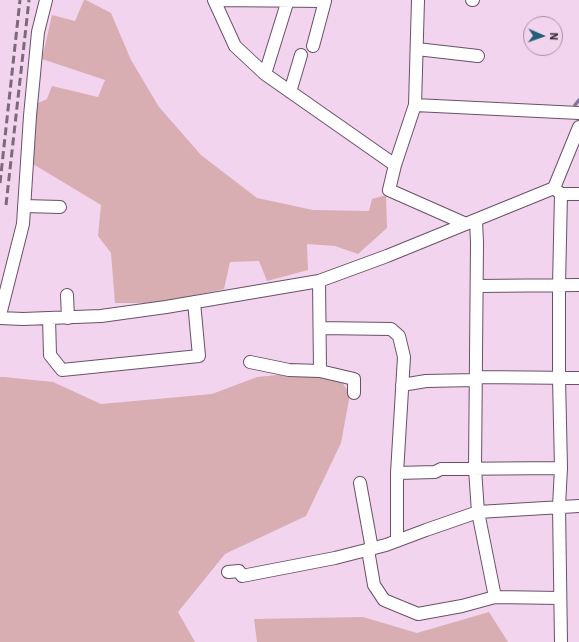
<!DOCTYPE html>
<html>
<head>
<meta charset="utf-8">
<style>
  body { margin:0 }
  #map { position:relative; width:579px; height:642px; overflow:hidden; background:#f2d4ee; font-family:"IBM Plex Sans",sans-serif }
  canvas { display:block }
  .north { position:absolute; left:523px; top:16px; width:40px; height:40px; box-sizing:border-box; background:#f2d4ee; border:1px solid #a791a4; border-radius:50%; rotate:92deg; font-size:11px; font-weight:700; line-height:16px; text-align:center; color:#372c36 }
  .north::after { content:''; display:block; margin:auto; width:14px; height:18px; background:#245e77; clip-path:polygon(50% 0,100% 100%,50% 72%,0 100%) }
</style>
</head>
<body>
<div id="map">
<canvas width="579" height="642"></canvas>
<div class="north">N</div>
</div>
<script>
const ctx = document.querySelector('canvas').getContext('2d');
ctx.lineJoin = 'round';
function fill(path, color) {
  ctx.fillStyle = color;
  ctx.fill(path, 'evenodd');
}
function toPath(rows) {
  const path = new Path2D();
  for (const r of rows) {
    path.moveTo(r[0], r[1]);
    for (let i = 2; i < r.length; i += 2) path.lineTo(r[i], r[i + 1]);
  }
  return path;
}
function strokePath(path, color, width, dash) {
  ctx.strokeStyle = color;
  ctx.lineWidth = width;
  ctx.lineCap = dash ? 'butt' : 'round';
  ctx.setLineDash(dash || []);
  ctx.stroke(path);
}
const green = toPath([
  [84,0,86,0,111,13,131,60,159,107,201,155,257,198,313,210,369,211,372,199,386,195,387,228,358,254,335,246,307,244,308,270,267,281,259,261,230,262,224,289,159,303,115,303,111,253,98,236,101,205,33,164,36,104,47,99,52,86,98,97,105,80,42,59,52,15,75,21],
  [317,371,340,379,350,394,341,443,306,516,225,554,178,612,195,642,0,642,0,377,4,377,53,382,101,404,212,394,257,377],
  [489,612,508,642,257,642,254,619,363,617,417,633]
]);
const stream = toPath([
  [575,105,579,100]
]);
const minor = toPath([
  [214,0,235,46,265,74,395,165],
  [214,0,325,1,313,46],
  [418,0,415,105,395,165,389,190,466,224],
  [472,0,473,0],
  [417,49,478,56],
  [265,74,288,0],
  [290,92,301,55],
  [415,105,579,113],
  [555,189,561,194,579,194],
  [561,194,559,285,559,378,561,468,559,506,561,642],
  [24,206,60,207],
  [476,220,477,243,475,469,478,512,495,597,560,598],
  [319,281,320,371],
  [477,286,579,285],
  [67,295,68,318],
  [0,315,23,224,30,116,38,32,46,0],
  [0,318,23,319,101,316,166,307,319,281,387,256,554,188,579,127],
  [49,318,50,355,62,370,199,356,194,302],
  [320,328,391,329,399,336,404,357,397,473,397,541],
  [250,362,289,370,320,371,354,379,354,393],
  [476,377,579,378],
  [402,385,426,381,475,380],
  [397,473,435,472,441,469,561,468],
  [360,483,372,549],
  [368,550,374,585,384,600,418,614,462,606,495,597],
  [228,572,239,571,242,576,335,558,386,545,426,530,478,512,579,506]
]);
const rail = toPath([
  [0,183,20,0],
  [6,205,29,0]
]);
fill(green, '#d8aeb3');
strokePath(stream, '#7e789a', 3.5);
strokePath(minor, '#6a5167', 14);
strokePath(minor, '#fff', 12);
strokePath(rail, '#7c6a7a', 3, [8, 4]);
</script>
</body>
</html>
